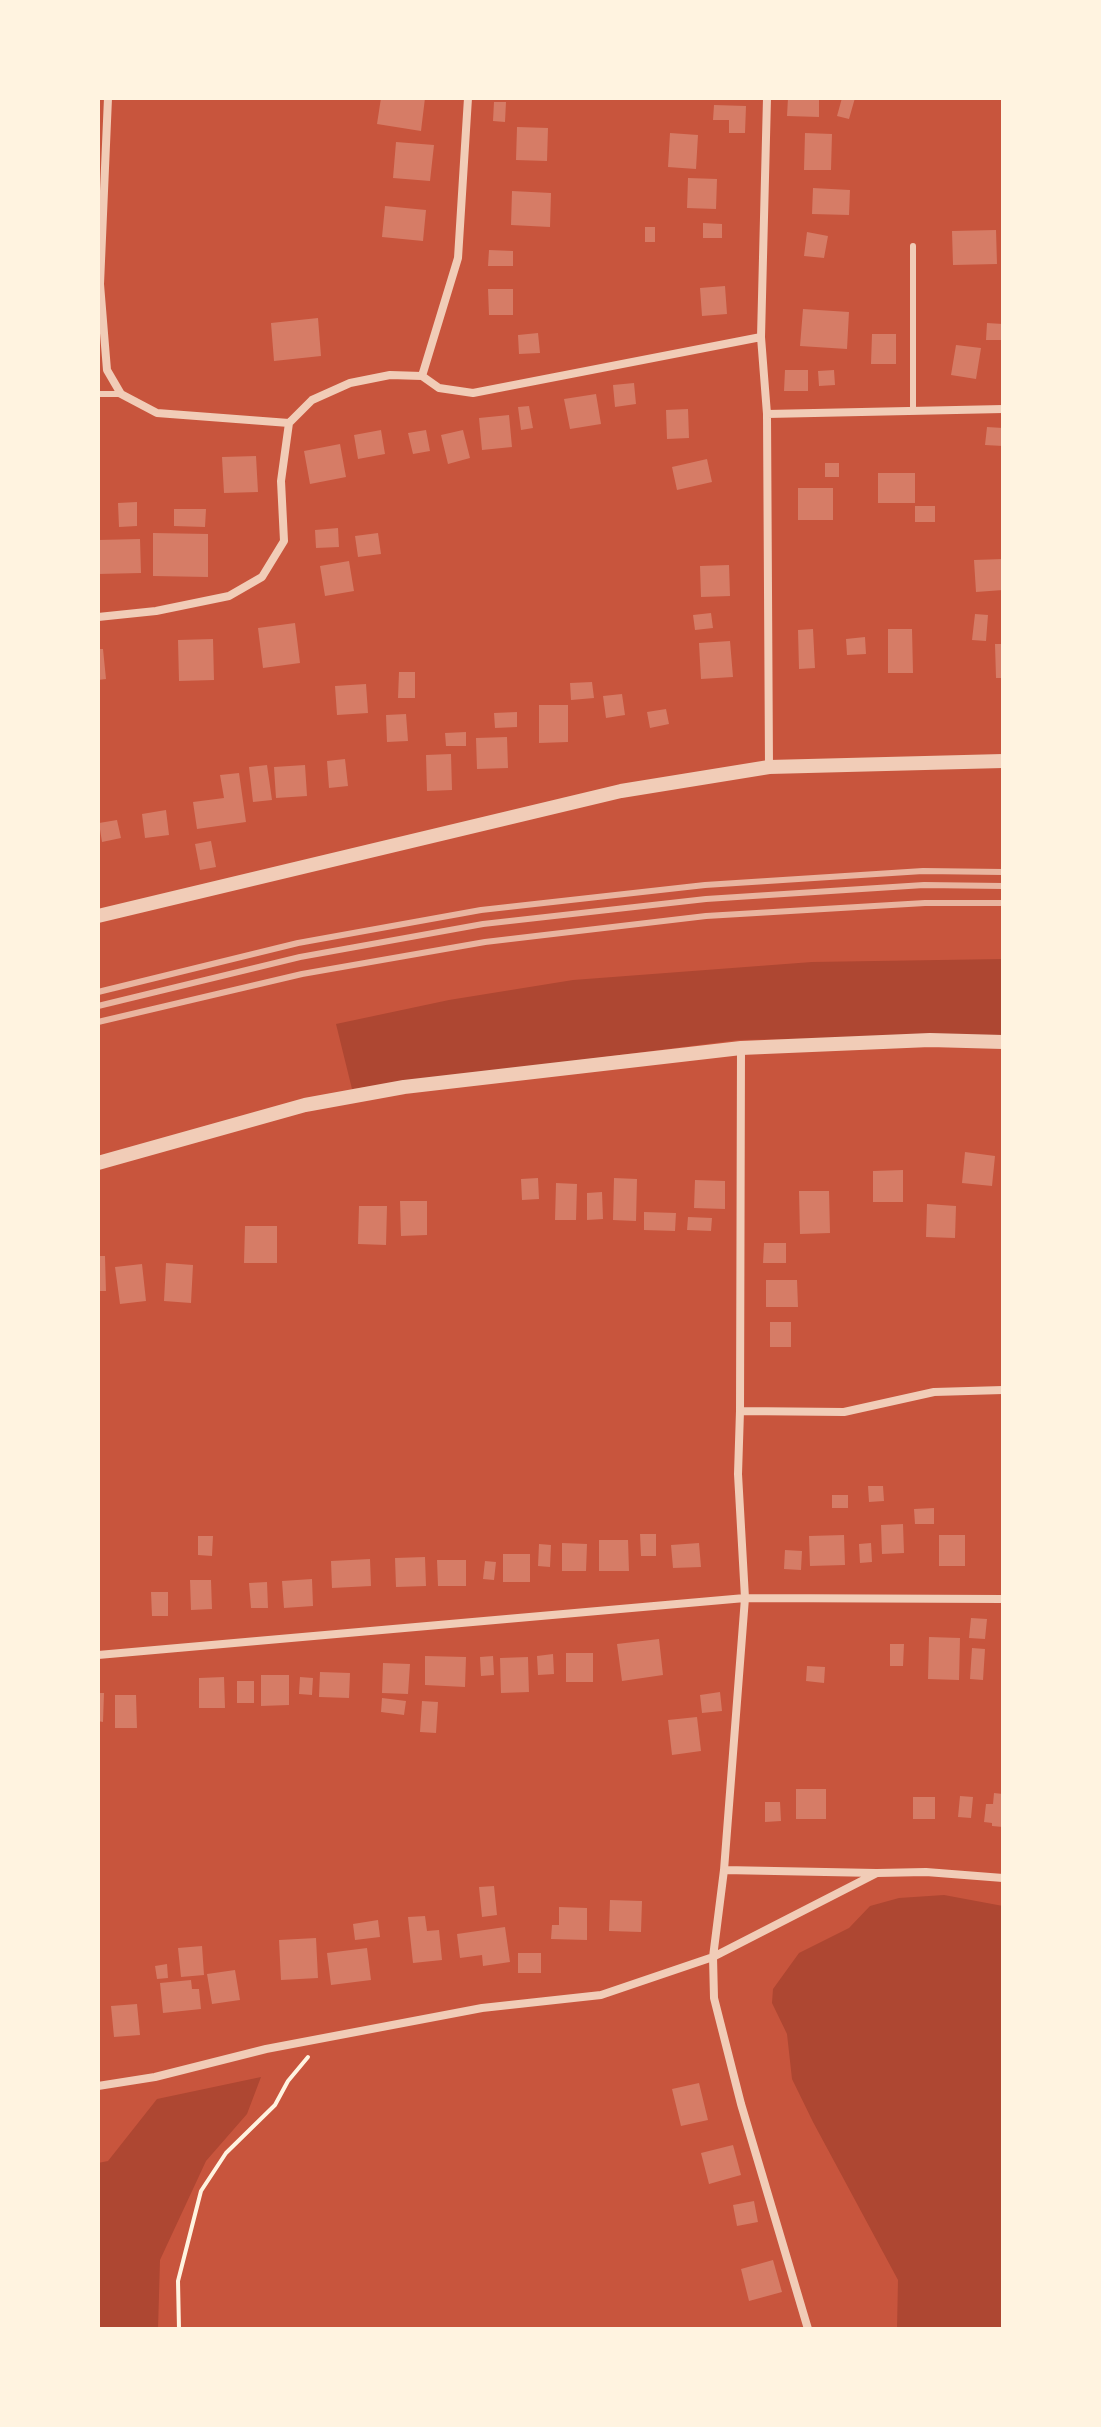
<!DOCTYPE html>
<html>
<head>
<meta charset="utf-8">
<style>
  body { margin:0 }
  #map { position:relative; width:1101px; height:2427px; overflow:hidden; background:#c8553d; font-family:Mulish,sans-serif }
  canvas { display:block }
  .frame { position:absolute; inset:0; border:100px solid #fff3e0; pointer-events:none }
</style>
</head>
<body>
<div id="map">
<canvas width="1101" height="2427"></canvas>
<div class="frame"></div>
</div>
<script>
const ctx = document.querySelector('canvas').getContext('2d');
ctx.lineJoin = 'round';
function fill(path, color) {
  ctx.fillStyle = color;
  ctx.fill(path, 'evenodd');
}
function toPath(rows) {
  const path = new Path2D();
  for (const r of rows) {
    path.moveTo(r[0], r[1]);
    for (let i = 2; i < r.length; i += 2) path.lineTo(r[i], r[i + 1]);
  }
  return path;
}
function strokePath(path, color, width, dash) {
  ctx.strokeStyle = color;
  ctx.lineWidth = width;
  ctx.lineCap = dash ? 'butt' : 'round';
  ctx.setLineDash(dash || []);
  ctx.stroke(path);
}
const green = toPath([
  [1003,959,1003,1037,969,1035,738,1040,352,1089,336,1024,449,1000,573,980,812,962],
  [944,1895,1003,1906,1003,2329,897,2329,898,2280,813,2122,792,2079,787,2034,772,2003,773,1989,799,1953,849,1928,870,1906,899,1898],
  [261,2077,247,2114,206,2161,160,2260,158,2329,98,2329,98,2163,108,2161,157,2099]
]);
const building = toPath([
  [381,98,425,98,421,131,377,124],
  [788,98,819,98,819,117,787,116],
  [842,98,855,98,849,119,837,116],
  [494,102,506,102,505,122,493,121],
  [714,105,746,106,745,133,729,133,729,120,713,120],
  [517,127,548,128,547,161,516,160],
  [670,133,698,135,696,169,668,167],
  [805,133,832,134,831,170,804,170],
  [396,142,434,145,430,181,393,178],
  [688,178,717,179,716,209,687,208],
  [813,188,850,190,849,215,812,214],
  [512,191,551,193,550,227,511,225],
  [385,206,426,210,423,241,382,237],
  [703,223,722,224,722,238,703,238],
  [645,227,655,227,655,242,645,242],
  [996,230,997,264,953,265,952,231],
  [807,232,828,236,824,258,804,256],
  [489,250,513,251,513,266,488,266],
  [725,286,727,314,702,316,700,288],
  [488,289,513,289,513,315,489,315],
  [803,309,849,312,847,349,800,346],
  [318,318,321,356,274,361,271,323],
  [987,323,1003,324,1003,340,986,340],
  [538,333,540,353,519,354,518,335],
  [872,334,896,334,896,364,871,364],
  [956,345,981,348,976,379,951,375],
  [785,370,808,370,808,391,784,391],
  [834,370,835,385,819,386,818,371],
  [634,383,636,404,615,407,613,385],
  [596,394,601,424,570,429,564,399],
  [529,406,533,428,521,430,518,407],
  [688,409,689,438,667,439,666,410],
  [509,415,512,447,482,450,479,418],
  [987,427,1003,428,1003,446,985,445],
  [381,430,385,454,358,459,354,435],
  [426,430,430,451,413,454,408,433],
  [463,430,470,458,448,464,441,435],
  [340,444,346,477,310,484,304,451],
  [256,456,258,492,224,493,222,457],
  [707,459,712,482,677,490,672,467],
  [825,463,839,463,839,477,825,477],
  [878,473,915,473,915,503,878,503],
  [798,488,833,488,833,520,798,520],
  [137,502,137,526,119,527,118,503],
  [915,506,935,506,935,522,915,522],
  [174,509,206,509,205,527,174,526],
  [338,528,339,547,316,548,315,530],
  [153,533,208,534,208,577,153,576],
  [378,533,381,554,358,557,355,536],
  [140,539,141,573,98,574,98,540],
  [1003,559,1003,590,976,592,974,560],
  [349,561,354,591,325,596,320,566],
  [729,565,730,596,701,597,700,566],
  [711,613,713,628,695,630,693,615],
  [975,614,988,615,986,641,972,640],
  [295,623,300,663,263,668,258,628],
  [813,629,815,668,799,669,798,630],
  [888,629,912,629,913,673,888,673],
  [865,637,866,654,847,655,846,639],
  [213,639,214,680,179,681,178,640],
  [730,641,733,677,701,679,699,643],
  [995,644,1003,644,1003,678,996,678],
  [98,649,103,649,106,679,98,680],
  [399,672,415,672,415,698,398,698],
  [592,682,594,698,571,700,570,683],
  [366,684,368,713,337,715,335,686],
  [622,694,625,715,606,718,603,696],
  [539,705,568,705,568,742,539,743],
  [666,709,669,724,650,728,647,712],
  [517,712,517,727,495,728,494,713],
  [406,714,408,741,387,742,386,715],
  [466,732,466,746,446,746,445,733],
  [507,737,508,768,477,769,476,738],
  [451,754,452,790,427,791,426,755],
  [345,759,348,786,329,788,327,761],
  [267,765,272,800,253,802,249,767],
  [305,765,307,796,276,798,274,767],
  [239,773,246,822,197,829,193,802,224,798,220,775],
  [166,810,169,835,145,838,142,814],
  [117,820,121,838,102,842,99,823],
  [211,841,216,867,200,870,195,844],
  [965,1152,995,1156,992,1186,962,1183],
  [903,1170,903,1202,873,1202,873,1171],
  [538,1178,539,1199,522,1200,521,1179],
  [614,1178,637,1179,636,1221,613,1220],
  [695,1180,725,1181,725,1209,694,1208],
  [556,1183,577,1184,576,1220,555,1220],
  [799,1191,829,1191,830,1233,800,1234],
  [602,1192,603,1219,587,1220,587,1193],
  [400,1201,427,1201,427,1235,401,1236],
  [927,1204,956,1206,955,1238,926,1237],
  [359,1206,387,1206,386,1245,358,1244],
  [644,1212,676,1213,675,1231,644,1230],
  [688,1217,712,1218,711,1231,687,1230],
  [245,1226,277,1226,277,1263,244,1263],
  [764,1243,786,1243,786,1263,763,1263],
  [98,1256,105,1256,106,1291,98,1291],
  [166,1263,193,1265,191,1303,164,1301],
  [142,1264,146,1301,120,1304,115,1267],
  [766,1280,797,1280,798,1307,766,1307],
  [770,1322,791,1322,791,1347,770,1347],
  [868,1486,883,1486,884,1501,869,1502],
  [832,1495,848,1495,848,1508,832,1508],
  [934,1508,934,1524,915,1524,914,1509],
  [903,1524,904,1553,882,1554,881,1525],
  [640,1534,656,1534,656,1556,641,1556],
  [844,1535,845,1565,810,1566,809,1536],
  [939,1535,965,1535,965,1566,939,1566],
  [198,1536,213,1536,212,1556,198,1555],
  [599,1540,628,1540,629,1571,599,1571],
  [562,1543,587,1544,586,1571,562,1571],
  [699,1543,701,1567,673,1568,671,1545],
  [871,1543,872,1562,860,1563,859,1544],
  [539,1544,551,1545,550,1567,538,1566],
  [785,1550,802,1551,801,1570,784,1569],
  [503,1554,530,1554,530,1582,503,1582],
  [425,1557,426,1586,396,1587,395,1558],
  [370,1559,371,1586,332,1588,331,1561],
  [437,1560,466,1560,466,1586,438,1586],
  [485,1561,496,1562,494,1580,483,1579],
  [312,1579,313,1606,284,1608,282,1581],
  [190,1580,211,1580,212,1609,191,1610],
  [267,1582,268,1608,251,1608,249,1583],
  [151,1592,168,1592,168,1616,152,1616],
  [971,1618,987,1619,985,1639,969,1638],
  [929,1637,960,1638,959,1680,928,1679],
  [659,1639,663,1675,622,1681,617,1644],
  [890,1644,904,1644,903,1666,890,1666],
  [972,1648,985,1649,983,1680,970,1679],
  [566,1653,593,1653,593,1682,566,1682],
  [553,1654,554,1674,538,1675,537,1656],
  [425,1656,466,1657,465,1687,425,1685],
  [493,1656,494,1675,481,1676,480,1657],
  [528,1657,529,1692,501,1693,500,1658],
  [383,1663,410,1664,408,1694,382,1693],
  [807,1666,825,1667,824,1683,806,1681],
  [320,1672,350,1673,349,1698,319,1697],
  [261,1675,289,1675,289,1705,261,1706],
  [224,1677,225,1708,199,1708,199,1678],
  [300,1677,313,1678,312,1695,299,1694],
  [237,1681,254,1681,254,1703,237,1703],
  [720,1692,722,1711,702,1713,700,1695],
  [98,1693,104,1693,103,1722,98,1721],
  [115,1695,136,1695,137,1728,115,1728],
  [382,1698,406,1701,404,1715,381,1712],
  [422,1701,438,1702,436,1733,420,1732],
  [697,1717,701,1751,672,1755,668,1720],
  [796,1789,826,1789,826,1819,796,1819],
  [994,1793,1003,1794,1003,1827,992,1826,992,1823,984,1822,986,1804,993,1804],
  [960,1796,973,1797,971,1818,958,1817],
  [913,1797,935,1797,935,1819,913,1819],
  [765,1802,780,1802,781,1821,765,1822],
  [494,1886,497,1915,482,1917,479,1887],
  [610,1900,642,1901,641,1932,609,1931],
  [559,1907,587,1908,587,1940,551,1939,552,1925,559,1925],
  [425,1916,427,1931,439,1930,442,1960,413,1963,408,1917],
  [378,1920,380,1937,355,1940,353,1924],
  [505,1927,510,1962,483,1966,482,1955,460,1958,457,1934],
  [316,1938,318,1978,281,1980,279,1940],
  [202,1946,204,1975,181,1977,178,1948],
  [367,1948,371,1980,331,1985,327,1953],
  [518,1953,541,1953,541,1973,518,1973],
  [167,1964,168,1978,157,1979,155,1966],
  [235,1970,240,2000,212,2004,207,1974],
  [191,1980,192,1989,199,1989,201,2009,163,2013,160,1983],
  [137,2004,140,2035,114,2037,111,2006],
  [699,2083,708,2120,681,2126,672,2089],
  [733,2145,741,2175,709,2184,701,2153],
  [754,2201,758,2222,737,2226,733,2205],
  [773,2260,782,2292,749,2301,741,2269]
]);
const path = toPath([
  [179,2329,178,2281,201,2191,226,2153,275,2105,288,2081,308,2057]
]);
const service = toPath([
  [913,246,913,411],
  [98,394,121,394]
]);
const minor = toPath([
  [108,98,100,284,107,370,121,394,157,413,289,423],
  [767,98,761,337,767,414,769,767],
  [422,376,439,388,473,393,761,337],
  [422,376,458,258,468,98],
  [767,414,1003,409],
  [98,617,156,611,229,596,262,577,284,541,281,481,289,423,312,400,350,383,390,375,422,376],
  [741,1048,740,1411,738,1474,745,1598,724,1870,713,1957,714,1998,741,2104,808,2329],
  [740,1411,844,1412,934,1392,1003,1390],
  [98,1655,745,1598,1003,1599],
  [724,1870,876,1873],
  [98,2086,155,2077,266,2049,482,2008,601,1995,713,1957,877,1873,926,1872,1003,1878]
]);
const tertiary = toPath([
  [98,916,621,791,769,767,1003,761],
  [98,1163,305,1105,404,1087,741,1048,930,1040,1003,1042]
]);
const rail = toPath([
  [98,992,298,943,481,910,705,885,923,871,1003,872],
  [98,1006,300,957,483,924,706,899,924,885,1003,886],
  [98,1022,302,974,485,942,706,916,925,903,1003,903]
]);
fill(green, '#ae4732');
fill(building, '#d67c66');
strokePath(path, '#fff3e0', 4);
strokePath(service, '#f1ccb7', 6);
strokePath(minor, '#f1ccb7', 8);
strokePath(tertiary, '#f1ccb7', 14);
strokePath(rail, '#e9b49f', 6);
</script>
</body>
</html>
